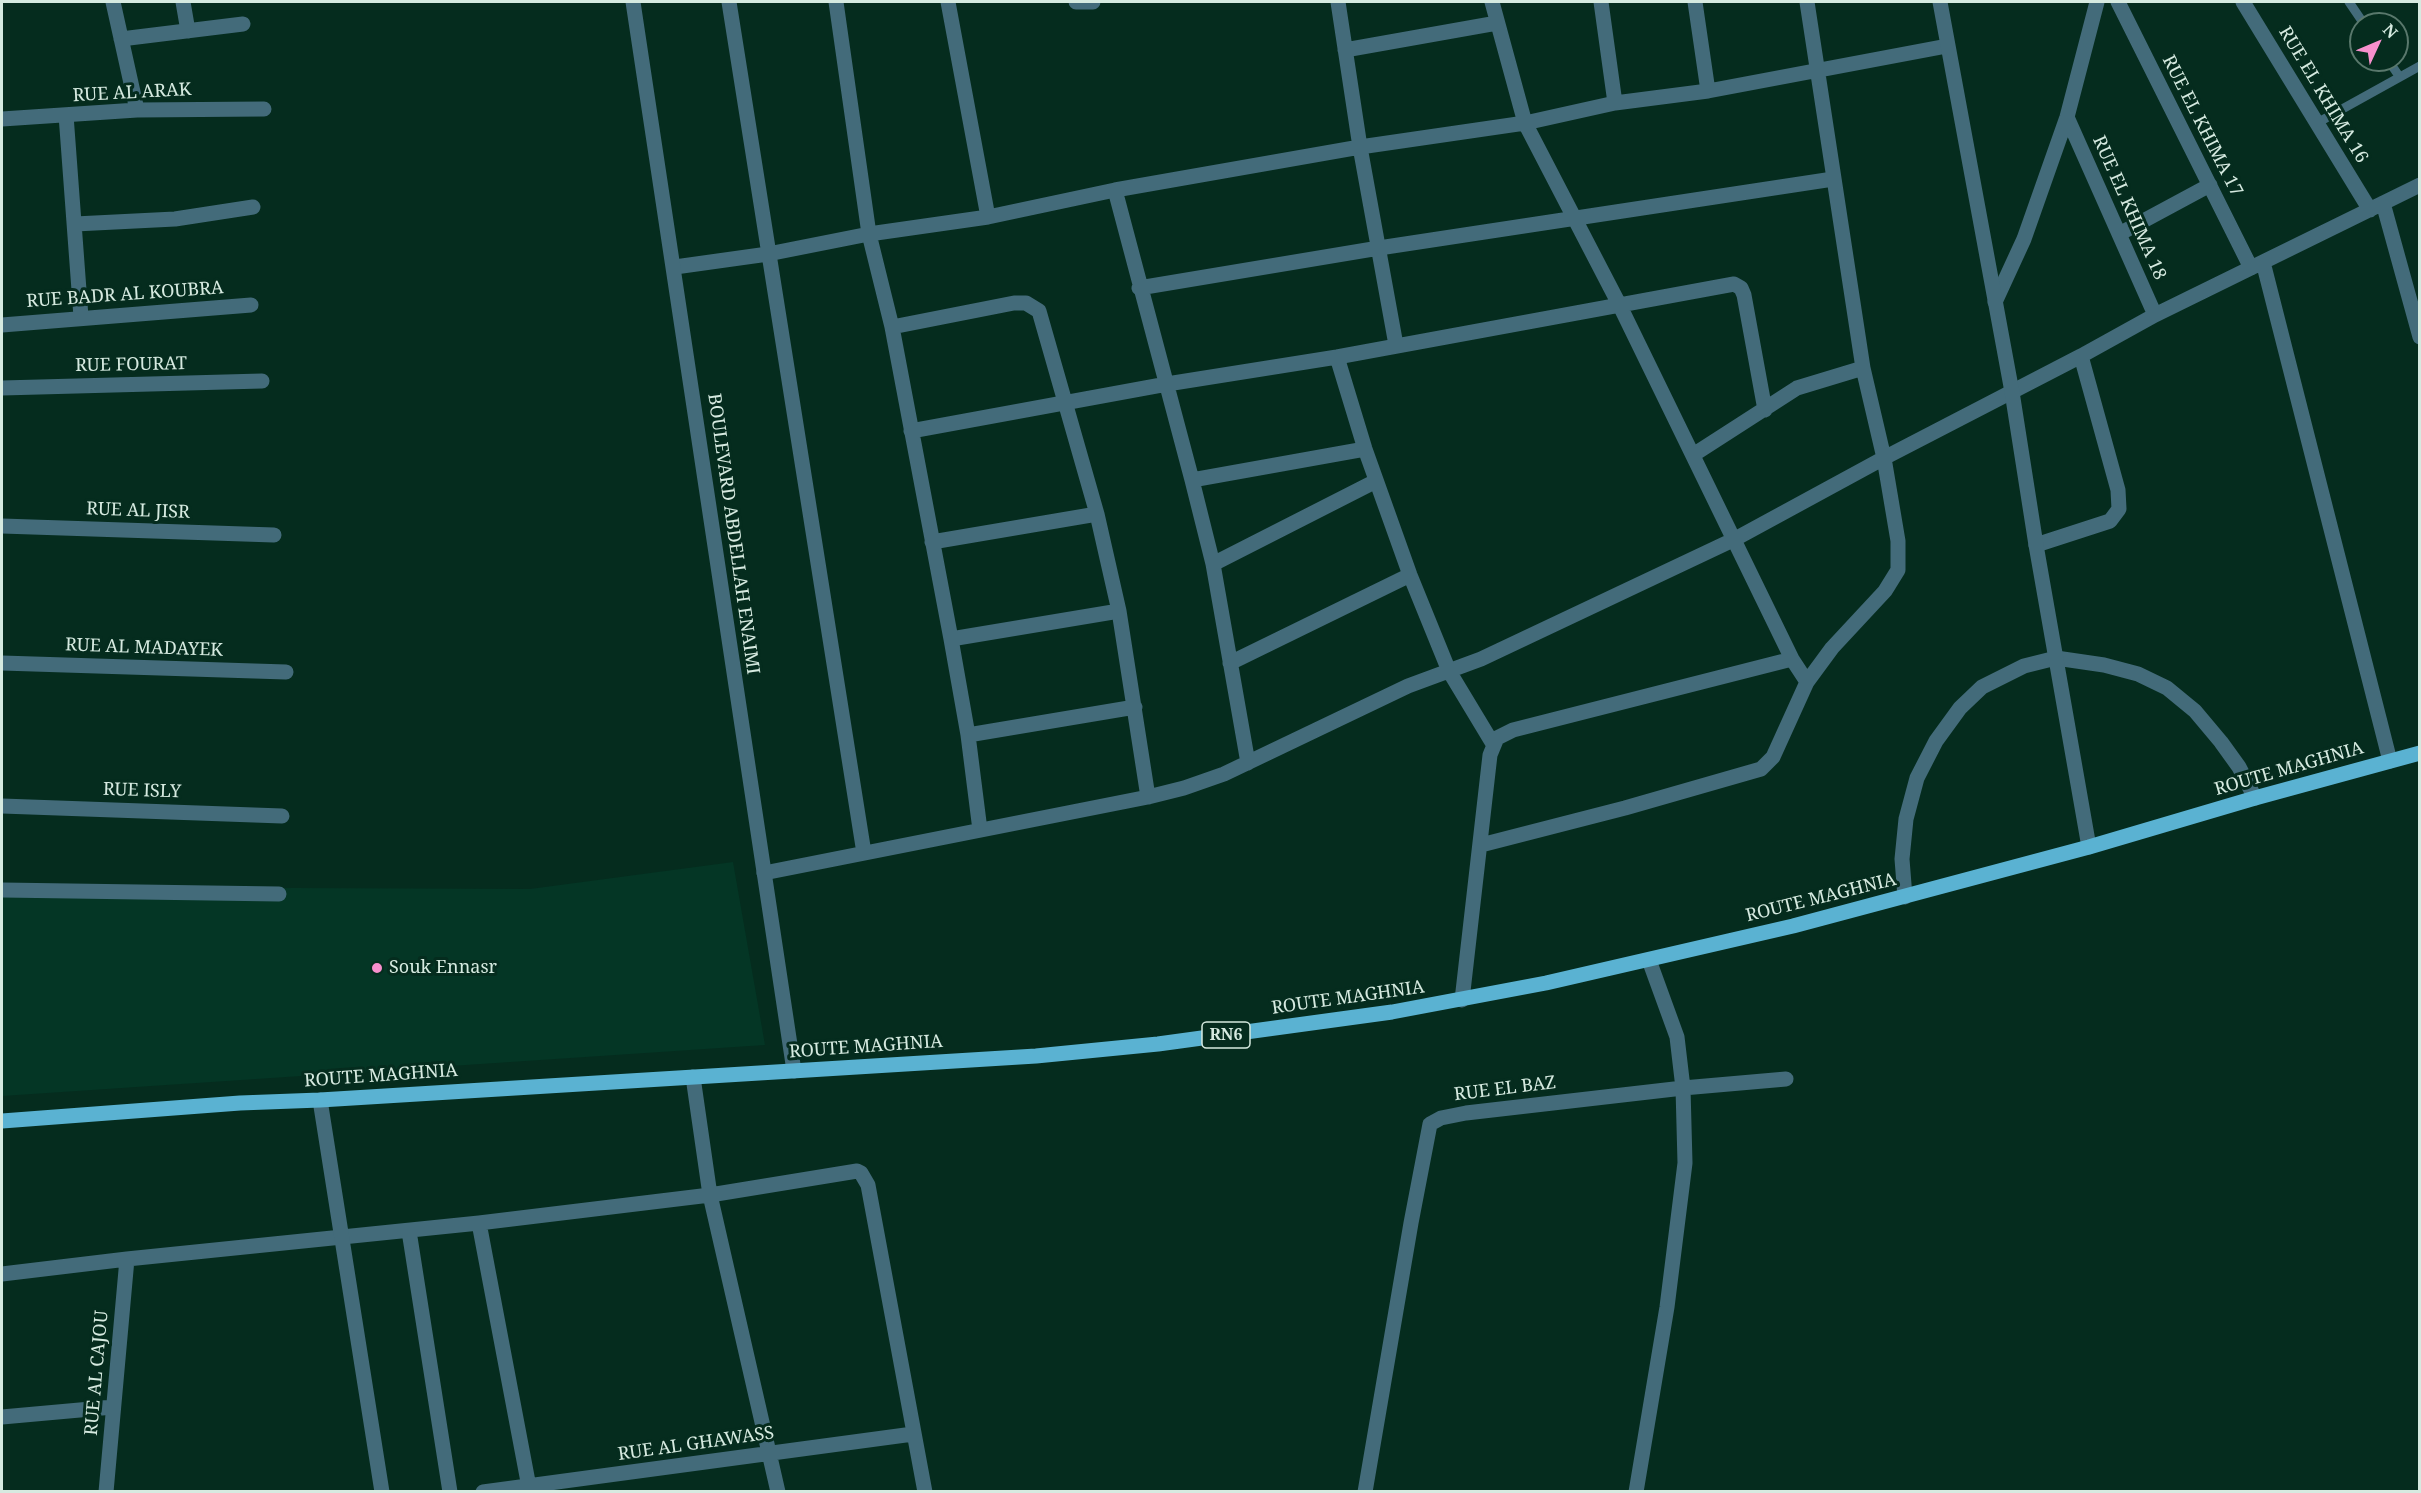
<!DOCTYPE html>
<html>
<head>
<meta charset="utf-8">
<style>
  body { margin:0 }
  #map { position:relative; width:2421px; height:1493px; overflow:hidden; background:#052c1e; font-family:"Noto Serif",serif }
  canvas { display:block }
  .frame { position:absolute; inset:0; border:3px solid #d6eae0; pointer-events:none }
  .north { position:absolute; left:2349px; top:12px; width:60px; height:60px; box-sizing:border-box; background:#052c1e; border:2px solid #59786c; border-radius:50%; rotate:46deg; font-size:16px; font-weight:700; line-height:24px; text-align:center; color:#d6eae0 }
  .north::after { content:''; display:block; margin:auto; width:21px; height:27px; background:#f790cd; clip-path:polygon(50% 0,100% 100%,50% 72%,0 100%) }
</style>
</head>
<body>
<div id="map">
<canvas width="2421" height="1493"></canvas>
<div class="frame"></div>
<div class="north">N</div>
</div>
<script>
const ctx = document.querySelector('canvas').getContext('2d');
ctx.lineJoin = 'round';
function fill(path, color) {
  ctx.fillStyle = color;
  ctx.fill(path, 'evenodd');
}
function toPath(rows) {
  const path = new Path2D();
  for (const r of rows) {
    path.moveTo(r[0], r[1]);
    for (let i = 2; i < r.length; i += 2) path.lineTo(r[i], r[i + 1]);
  }
  return path;
}
function strokePath(path, color, width, dash) {
  ctx.strokeStyle = color;
  ctx.lineWidth = width;
  ctx.lineCap = dash ? 'butt' : 'round';
  ctx.setLineDash(dash || []);
  ctx.stroke(path);
}
function write(font, color, halo, rows, align = 'center') {
  ctx.font = font + ' "Noto Serif",serif';
  ctx.lineWidth = 6;
  ctx.setLineDash([]);
  ctx.textBaseline = 'middle';
  ctx.strokeStyle = halo;
  ctx.fillStyle = color;
  for (const [text, x, y, turn = 0] of rows) {
    ctx.save();
    ctx.translate(x, y);
    ctx.rotate((+turn || 0) * Math.PI / 180);
    ctx.textAlign = isNaN(turn) ? turn : align;
    if (halo) ctx.strokeText(text, 0, 0);
    ctx.fillText(text, 0, 0);
    ctx.restore();
  }
}
const built = toPath([
  [733,862,765,1045,2,1096,2,891,294,888,530,889]
]);
const service = toPath([
  [2349,2,2364,24],
  [2388,60,2399,76],
  [2317,123,2420,66]
]);
const minor = toPath([
  [113,2,137,110],
  [183,2,188,31],
  [729,2,864,853],
  [836,2,869,234,892,327,951,639,968,735,980,830],
  [948,2,988,217],
  [1076,2,1093,2],
  [1338,2,1360,147,1396,345],
  [1492,2,1525,123,1620,306,1792,659,1807,682],
  [1601,2,1615,103],
  [1695,2,1708,91],
  [2118,2,2251,268],
  [2243,2,2370,210],
  [121,39,243,24],
  [1345,50,1497,23],
  [66,115,81,317],
  [2067,117,2155,315],
  [2,119,137,110,264,109],
  [1115,190,1192,480,1213,564,1248,763],
  [2383,203,2420,337],
  [75,224,175,219,253,207],
  [2119,234,2210,185],
  [2263,262,2390,761],
  [675,267,768,254,869,234,988,217,1115,190,1360,147,1525,123,1615,103,1708,91,1947,46],
  [1139,288,1379,248,1833,179],
  [1995,302,2024,239,2067,117,2097,2],
  [2,325,251,305],
  [892,327,1014,303,1026,303,1039,311,1097,514,1119,611,1148,797],
  [1337,357,1365,449,1410,575,1449,671,1493,744],
  [2,388,262,381],
  [911,431,1167,384,1337,357,1734,284,1741,288,1744,295,1765,410],
  [1693,455,1797,388,1863,368],
  [1192,480,1365,449],
  [2,526,274,535],
  [932,542,1097,514],
  [2036,545,2110,521,2119,509,2118,490,2081,356],
  [1213,564,1376,481],
  [951,639,1119,611],
  [2,663,286,672],
  [1230,663,1410,575],
  [968,735,1135,707],
  [2,806,282,816],
  [1481,845,1625,808,1761,769,1773,757,1807,682,1832,648,1885,591,1898,570,1898,541,1884,458,1863,368,1807,2],
  [764,873,1148,797,1184,788,1224,774,1408,686,1481,659,1735,539,1884,458,2081,356,2155,315,2420,185],
  [2,890,279,894],
  [1905,897,1902,859,1906,819,1917,778,1936,741,1960,708,1982,687,2024,666,2056,658,2104,665,2138,674,2167,688,2195,711,2221,742,2239,767,2255,798],
  [1462,1000,1490,755,1497,738,1513,730,1792,659],
  [693,1077,710,1195,778,1492],
  [479,1223,529,1487],
  [409,1231,450,1492],
  [2,1274,127,1259,479,1223,710,1195,857,1171,861,1173,868,1185,925,1492],
  [2,1417,113,1407],
  [106,1492,127,1259],
  [483,1492,913,1434],
  [1365,1492,1411,1223,1430,1124,1441,1118,1466,1113,1683,1088,1786,1079],
  [1636,1492,1667,1307,1685,1163,1683,1088,1677,1037,1649,960]
]);
const tertiary = toPath([
  [633,2,794,1071],
  [1940,2,2012,392,2036,545,2089,847],
  [320,1100,382,1492]
]);
const primary = toPath([
  [2,1121,240,1103,320,1100,1036,1056,1158,1044,1392,1012,1546,983,1793,926,2089,847,2255,798,2420,753]
]);
const markers = [
  [377,968,6,"#f790cd"]
];
const shields = [
  [1226,1035,48]
];
const shieldNames = [
  ["RN6",1226,1035]
];
const streetNames = [
  ["RUE AL ARAK",132,93,-3],
  ["RUE EL KHIMA 16",2323,95,59],
  ["RUE EL KHIMA 17",2202,126,63],
  ["RUE EL KHIMA 18",2129,208,66],
  ["RUE BADR AL KOUBRA",125,295,-4],
  ["RUE FOURAT",131,365,-1],
  ["RUE AL JISR",138,511,2],
  ["BOULEVARD ABDELLAH ENAIMI",733,534,82],
  ["RUE AL MADAYEK",144,648,2],
  ["ROUTE MAGHNIA",2289,769,-16],
  ["RUE ISLY",142,791,2],
  ["ROUTE MAGHNIA",1821,898,-14],
  ["ROUTE MAGHNIA",1348,998,-8],
  ["ROUTE MAGHNIA",866,1047,-4],
  ["ROUTE MAGHNIA",381,1076,-4],
  ["RUE EL BAZ",1505,1089,-7],
  ["RUE AL CAJOU",97,1373,-85],
  ["RUE AL GHAWASS",696,1444,-8]
];
const poiNames = [
  ["Souk Ennasr",389,968]
];
fill(built, '#043625');
strokePath(service, '#436b7a', 9);
strokePath(minor, '#436b7a', 15);
strokePath(tertiary, '#436b7a', 15);
strokePath(primary, '#5ab2d2', 15);
for (const [x, y, r, color] of markers) {
  const dot = new Path2D();
  dot.arc(x, y, r, 0, 2 * Math.PI);
  ctx.fillStyle = color;
  ctx.fill(dot);
  strokePath(dot, '#052c1e', 2);
}
for (const [x, y, w] of shields) {
  const box = new Path2D();
  box.roundRect(x - w / 2, y - 13, w, 26, 4.5);
  ctx.fillStyle = '#052c1e';
  ctx.fill(box);
  strokePath(box, '#d6eae0', 1.5);
}
write('bold 16px', '#d6eae0', null, shieldNames);
write('18px', '#d6eae0', '#052c1e', streetNames);
write('18px', '#d6eae0', '#052c1e', poiNames, 'left');
</script>
</body>
</html>
